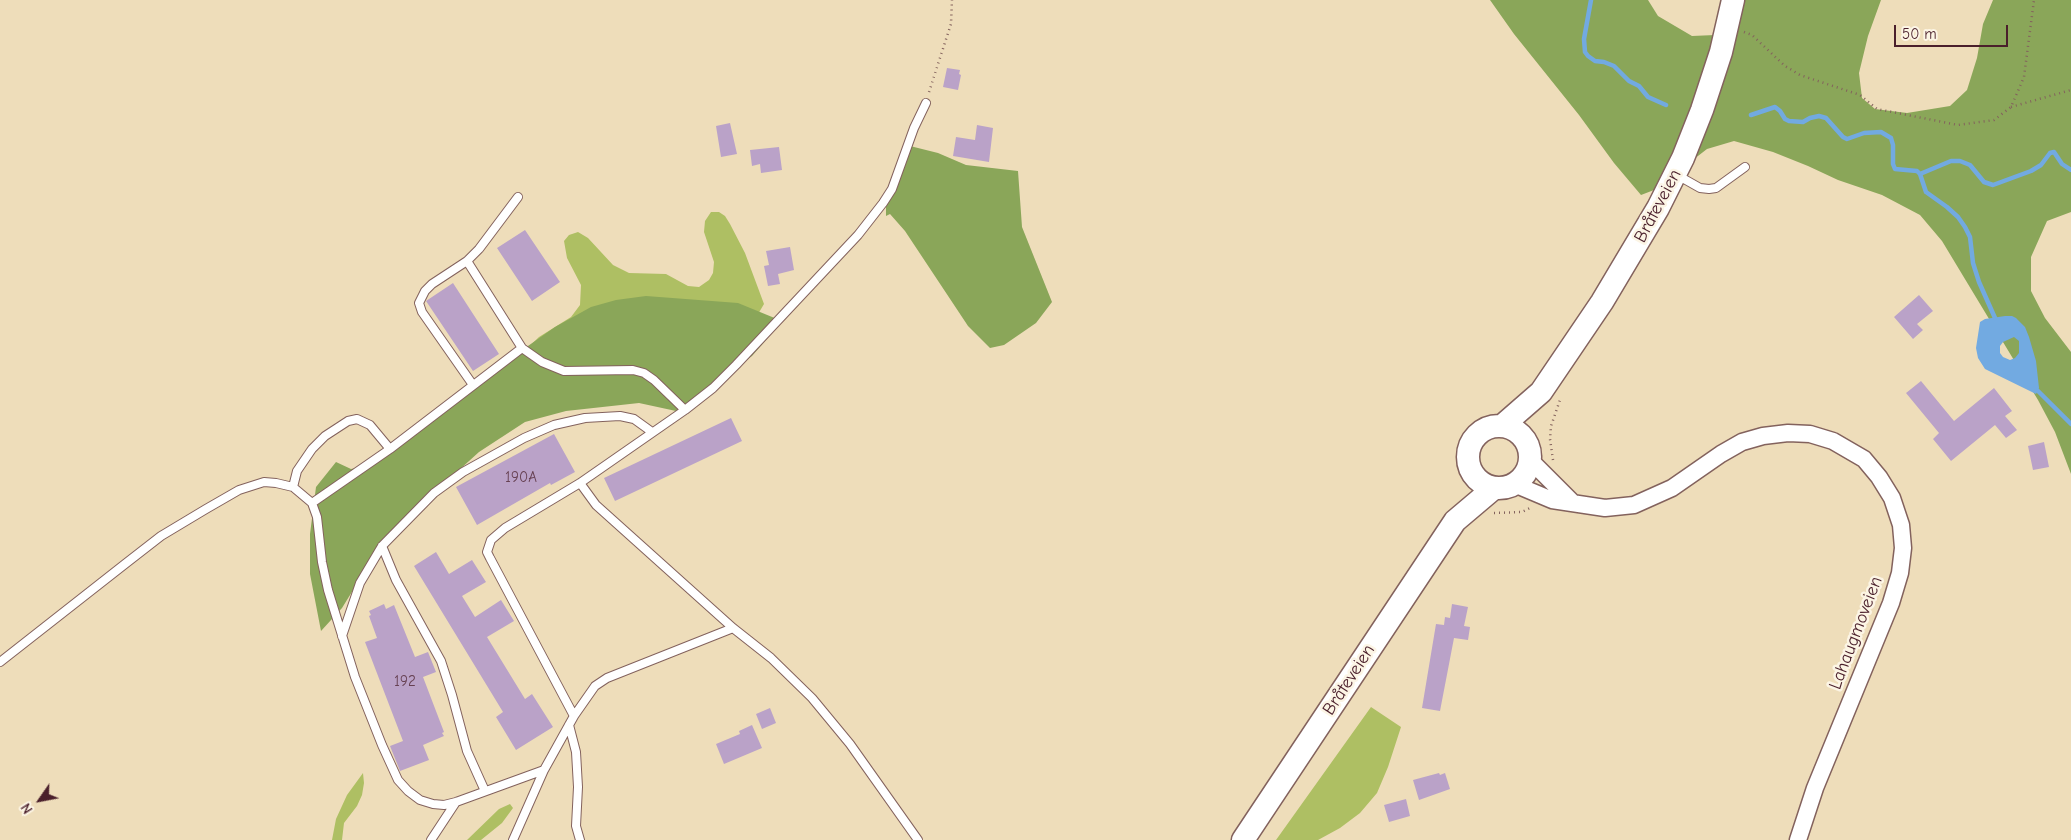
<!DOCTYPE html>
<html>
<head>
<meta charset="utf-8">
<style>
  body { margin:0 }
  #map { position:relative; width:2071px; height:840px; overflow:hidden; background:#eeddba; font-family:"Comic Neue",sans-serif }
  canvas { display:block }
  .north { position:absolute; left:15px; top:775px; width:50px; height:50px; -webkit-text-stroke:4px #fcf5e5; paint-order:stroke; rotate:237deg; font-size:14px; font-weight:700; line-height:20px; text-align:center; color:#4a1f2b }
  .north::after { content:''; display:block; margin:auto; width:18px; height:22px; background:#4a1f2b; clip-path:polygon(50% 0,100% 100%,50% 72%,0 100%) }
  .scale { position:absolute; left:1894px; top:25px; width:114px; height:22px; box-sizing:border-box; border:2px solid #4a1f2b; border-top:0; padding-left:6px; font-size:15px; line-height:18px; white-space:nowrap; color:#4a1f2b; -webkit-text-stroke:4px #fcf5e5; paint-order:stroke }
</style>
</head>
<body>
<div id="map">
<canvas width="2071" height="840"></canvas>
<div class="north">N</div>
<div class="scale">50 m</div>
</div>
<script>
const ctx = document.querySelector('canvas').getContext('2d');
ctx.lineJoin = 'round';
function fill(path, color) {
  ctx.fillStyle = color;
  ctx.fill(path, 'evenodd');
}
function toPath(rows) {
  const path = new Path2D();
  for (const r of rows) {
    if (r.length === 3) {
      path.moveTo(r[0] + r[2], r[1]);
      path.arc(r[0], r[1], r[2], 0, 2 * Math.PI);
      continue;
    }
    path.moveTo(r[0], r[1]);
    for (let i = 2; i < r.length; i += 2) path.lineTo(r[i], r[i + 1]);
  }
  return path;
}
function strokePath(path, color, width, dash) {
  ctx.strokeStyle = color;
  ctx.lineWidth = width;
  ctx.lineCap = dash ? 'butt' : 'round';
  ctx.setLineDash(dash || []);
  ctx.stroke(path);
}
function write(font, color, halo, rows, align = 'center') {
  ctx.font = font + ' "Comic Neue",sans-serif';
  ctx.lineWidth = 5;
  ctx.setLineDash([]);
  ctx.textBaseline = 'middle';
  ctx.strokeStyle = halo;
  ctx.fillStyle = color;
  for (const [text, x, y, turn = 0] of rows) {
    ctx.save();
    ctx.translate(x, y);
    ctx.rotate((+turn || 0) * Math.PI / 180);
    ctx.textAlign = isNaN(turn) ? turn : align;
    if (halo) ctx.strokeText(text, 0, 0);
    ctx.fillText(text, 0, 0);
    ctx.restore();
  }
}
const green = toPath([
  [711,212,719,212,725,216,730,224,745,253,764,304,745,336,565,397,513,362,539,337,571,317,580,305,581,285,567,258,564,241,569,235,578,232,588,238,613,265,629,273,666,274,688,286,699,287,709,280,713,273,714,262,704,232,705,221],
  [1371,707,1401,727,1388,767,1377,793,1360,813,1340,828,1318,840,1276,840],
  [363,773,364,783,362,795,357,806,344,823,342,840,332,840,336,819,347,795],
  [510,804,513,808,502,823,481,840,467,840,499,809]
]);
const forest = toPath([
  [1490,0,1648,0,1658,16,1692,36,1715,35,1731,0,1881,0,1868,36,1859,73,1862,98,1875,109,1907,113,1950,106,1967,90,1977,58,1983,24,1993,0,2071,0,2071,212,2047,221,2031,257,2031,291,2045,318,2071,352,2071,474,2055,432,2038,400,1942,241,1920,215,1882,195,1838,180,1808,166,1773,152,1734,141,1707,149,1654,190,1641,195,1614,163,1579,115,1514,34],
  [906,145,938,153,966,165,1018,171,1022,227,1052,302,1036,323,1004,345,990,348,968,326,905,231,890,214,886,216,886,200],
  [646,296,738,303,777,319,766,340,752,356,676,411,639,403,566,411,525,422,479,452,448,480,406,521,358,582,342,608,321,631,310,574,310,534,316,487,336,462,351,469,365,466,454,398,555,327,591,307,616,300]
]);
const water = toPath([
  [2005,316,2012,316,2016,318,2025,327,2029,337,2036,361,2039,388,2036,394,1985,369,1978,358,1976,348,1980,322,1985,319],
  [2014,337,2019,341,2019,353,2015,358,2010,360,2003,357,2000,353,2000,346,2003,342]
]);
const stream = toPath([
  [1591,0,1584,39,1585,52,1588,56,1595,61,1604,62,1614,66,1629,81,1639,86,1648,97,1666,105],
  [1751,115,1775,107,1780,111,1785,119,1789,121,1803,122,1810,118,1819,116,1826,118,1843,137,1847,139,1864,133,1881,132,1891,138,1893,145,1893,164,1895,169,1917,171,1920,174,1926,192,1947,207,1958,217,1965,227,1970,237,1973,263,1979,282,1995,318],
  [1920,174,1951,161,1960,161,1970,165,1984,182,1993,185,2031,171,2041,165,2050,153,2054,152,2062,164,2071,170],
  [2038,391,2071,424]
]);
const building = toPath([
  [947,68,960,70,959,74,961,75,958,90,943,87],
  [730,123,737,154,721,157,716,126],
  [977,125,993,128,989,162,953,156,956,137,975,140],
  [779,147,782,170,761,173,760,164,752,166,750,150],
  [525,230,560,282,532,301,497,248],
  [790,247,794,270,778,274,780,284,768,286,764,266,769,265,766,251],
  [453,283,499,354,473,371,426,301],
  [1919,295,1933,311,1917,324,1923,330,1913,339,1894,317],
  [1921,381,1954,421,1994,388,2012,411,2005,416,2017,430,2006,438,1995,425,1951,461,1933,439,1939,433,1906,393],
  [731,418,742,441,615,501,604,478],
  [554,434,575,472,551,485,550,483,477,525,456,487],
  [2044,442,2049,467,2033,470,2028,446],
  [436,552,449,574,472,560,486,582,462,596,475,617,501,600,514,621,487,637,525,699,532,694,553,727,516,750,496,717,503,712,414,566],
  [384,604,386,609,394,605,415,657,428,652,436,672,423,677,444,732,442,733,444,736,423,745,429,760,400,771,390,746,403,741,365,642,377,638,369,616,371,615,369,611],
  [1452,604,1468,607,1464,626,1470,627,1468,640,1454,638,1440,711,1422,708,1436,624,1444,625,1445,617,1450,618],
  [770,708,776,723,762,729,756,714],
  [752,725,762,748,724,764,716,744,740,734,739,731],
  [1439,773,1440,775,1445,773,1450,789,1419,800,1413,780],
  [1406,799,1410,816,1389,822,1384,805]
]);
const path = toPath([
  [1744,32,1752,35,1785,66,1800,75,1860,95,1877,109,1958,125,1994,120,2011,107,2024,77,2034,0],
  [929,92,951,24,952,0],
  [2011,107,2071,90],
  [1553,460,1550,439,1551,426,1560,400],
  [1494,513,1522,512,1530,508]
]);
const service = toPath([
  [1677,175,1700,188,1709,189,1716,188,1745,167],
  [467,261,522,348],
  [473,385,422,312,419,303,425,291,432,284,467,261,479,249,518,197],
  [580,483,596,505,733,628,771,658,812,698,850,744,918,840],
  [293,487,297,471,312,449,325,436,348,421,357,419,370,425,390,449],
  [312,503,317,517,322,562,328,590,355,677,382,745,398,780,408,791,420,800,433,804,444,805,456,802,544,770,574,716,595,686,607,678,733,628],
  [382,546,396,580,441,661,452,695,467,751,485,791],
  [342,636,360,583,382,546,434,493,463,472,524,438,554,425,585,418,620,416,634,419,652,432],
  [0,662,125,564,161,536,206,509,239,490,264,482,276,483,293,487,312,503,390,449,522,348,542,362,564,371,633,370,644,373,654,380,685,410],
  [574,716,490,558,487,552,491,540,505,528,580,483,685,410,713,388,736,365,858,235,883,203,892,189,914,128,926,103],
  [569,725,576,752,578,787,576,826,580,840],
  [431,840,456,802],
  [513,840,544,770]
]);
const minor = toPath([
  [1530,460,1573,503],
  [1514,484,1552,500,1605,508,1634,505,1672,488,1721,454,1742,442,1763,436,1788,433,1810,434,1833,441,1864,459,1879,477,1892,498,1901,525,1903,548,1900,573,1891,603,1815,788,1798,840]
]);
const secondary = toPath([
  [1499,457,31],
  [1502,426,1541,392,1602,302,1658,208,1683,158,1702,110,1721,52,1733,0],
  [1243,840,1455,521,1494,488]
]);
const numberNames = [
  ["190A",521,478],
  ["192",405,682]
];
const streetNames = [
  ["Bråteveien",1658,206,-62],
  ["Lahaugmoveien",1856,633,-69],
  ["Bråteveien",1349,680,-57]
];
fill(green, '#aebf63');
fill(forest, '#8aa659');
fill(water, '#72aae1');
strokePath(stream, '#72aae1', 4.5);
fill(building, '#baa2c8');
strokePath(service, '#83625d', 10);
strokePath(minor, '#83625d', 19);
strokePath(secondary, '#83625d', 25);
strokePath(path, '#83625d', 2.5, [1, 4]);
strokePath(service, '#fff', 8);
strokePath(minor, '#fff', 16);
strokePath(secondary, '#fff', 22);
write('15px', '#664052', null, numberNames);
write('18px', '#4a1f2b', '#fcf5e5', streetNames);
</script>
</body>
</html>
